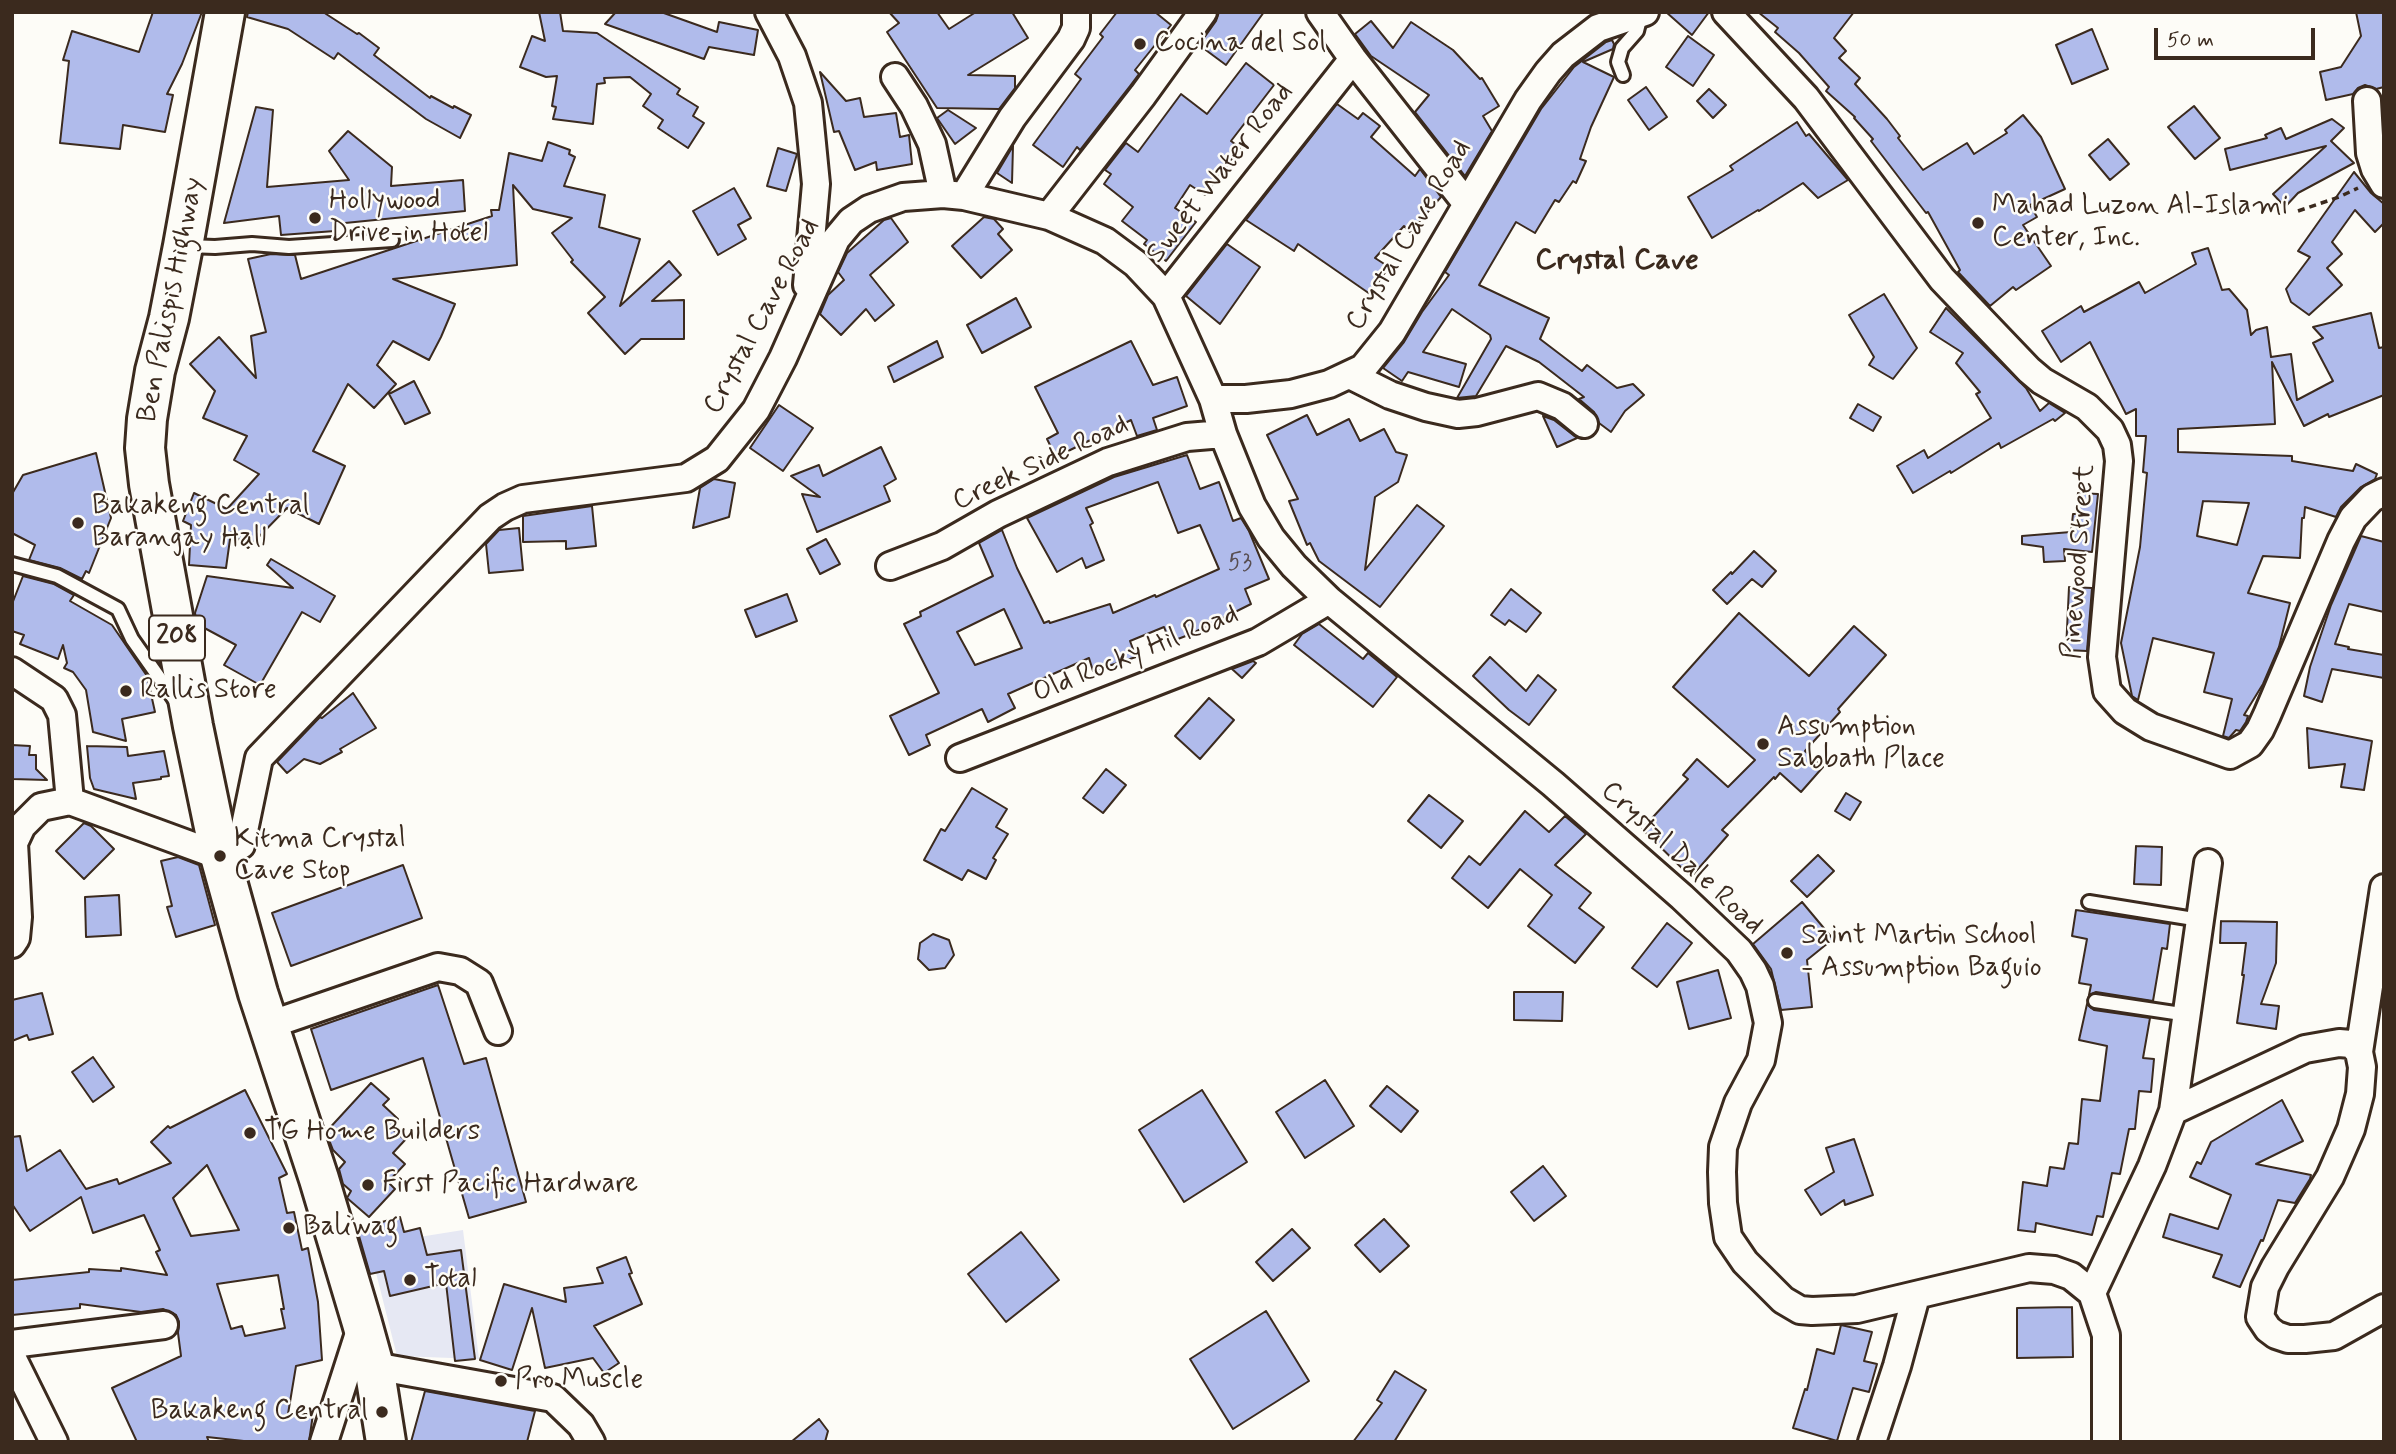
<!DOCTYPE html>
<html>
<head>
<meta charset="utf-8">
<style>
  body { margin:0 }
  #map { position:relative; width:2396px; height:1454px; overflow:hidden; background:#fdfcf7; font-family:Mynerve,sans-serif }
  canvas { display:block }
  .frame { position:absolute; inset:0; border:14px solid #3b2a1e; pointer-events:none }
  .scale { position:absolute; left:2154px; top:28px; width:161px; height:32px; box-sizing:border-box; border:4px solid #3b2a1e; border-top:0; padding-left:9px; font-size:21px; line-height:24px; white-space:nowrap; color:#3b2a1e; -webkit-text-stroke:5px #fdfcf7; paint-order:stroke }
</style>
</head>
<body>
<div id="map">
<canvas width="2396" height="1454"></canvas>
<div class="frame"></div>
<div class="scale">50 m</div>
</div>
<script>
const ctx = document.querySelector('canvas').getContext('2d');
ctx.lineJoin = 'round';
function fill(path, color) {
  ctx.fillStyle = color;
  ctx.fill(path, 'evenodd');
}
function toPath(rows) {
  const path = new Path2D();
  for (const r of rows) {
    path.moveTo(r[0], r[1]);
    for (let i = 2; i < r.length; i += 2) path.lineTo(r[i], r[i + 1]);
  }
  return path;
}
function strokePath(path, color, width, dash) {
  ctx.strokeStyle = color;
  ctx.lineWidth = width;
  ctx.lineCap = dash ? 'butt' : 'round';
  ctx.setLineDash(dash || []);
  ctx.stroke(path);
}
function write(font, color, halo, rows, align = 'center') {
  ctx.font = font + ' Mynerve,sans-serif';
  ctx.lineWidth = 5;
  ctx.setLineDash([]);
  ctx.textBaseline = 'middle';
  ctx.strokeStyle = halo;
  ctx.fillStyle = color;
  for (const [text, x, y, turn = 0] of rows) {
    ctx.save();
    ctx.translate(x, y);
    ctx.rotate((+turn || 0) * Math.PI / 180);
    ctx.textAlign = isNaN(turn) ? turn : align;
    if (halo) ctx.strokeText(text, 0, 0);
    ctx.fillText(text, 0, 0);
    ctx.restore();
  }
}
const built = toPath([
  [463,1230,479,1359,397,1356,369,1245]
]);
const building = toPath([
  [153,12,202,12,182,64,167,94,173,95,165,132,123,125,120,149,60,143,69,61,63,60,72,31,139,52,153,12],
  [248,12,323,12,357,34,359,33,379,48,374,55,430,98,431,96,453,108,454,106,471,115,460,138,426,119,338,53,334,59,288,29,247,17,248,12],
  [539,12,560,12,563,31,597,33,680,89,677,94,698,107,693,116,704,123,688,148,658,128,663,120,643,106,651,94,630,77,604,78,605,83,597,84,593,124,553,119,556,107,552,106,557,76,546,77,520,67,532,36,545,41,539,12],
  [616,12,661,12,717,32,719,22,758,30,754,55,709,47,704,59,605,24,616,12],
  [889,12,937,12,949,29,976,12,1012,12,1028,38,968,75,1015,76,1015,88,999,109,937,108,887,32,899,23,889,12],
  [1117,12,1155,12,1171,25,1135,70,1139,74,1130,86,1080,150,1077,147,1063,167,1033,145,1081,79,1075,74,1103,37,1100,34,1117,12],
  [1219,12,1264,12,1226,65,1199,45,1216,21,1219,12],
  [1666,12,1709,12,1692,35,1666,12],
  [1758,12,1854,12,1834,38,1846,51,1839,58,1860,78,1855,84,1887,119,1900,136,1898,138,1923,170,1967,143,1974,154,2007,133,2005,130,2023,115,2041,137,2065,189,2030,205,2037,217,2023,225,2051,266,2016,290,2013,287,1990,306,1958,272,1960,270,1928,212,1926,213,1871,141,1873,139,1854,118,1855,117,1826,91,1829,87,1799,53,1775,32,1778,28,1758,12],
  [2356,12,2384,12,2384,87,2376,89,2365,85,2358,88,2353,94,2326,100,2320,72,2341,67,2361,36,2356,12],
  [1371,21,1393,48,1411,22,1453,50,1480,79,1482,78,1499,106,1483,116,1492,131,1465,176,1415,112,1429,95,1371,56,1355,34,1371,21],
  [2092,29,2108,69,2072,84,2056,45,2092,29],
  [1688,36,1714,55,1693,86,1666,67,1688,36],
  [1612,40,1614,44,1613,49,1583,62,1614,77,1591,127,1580,159,1586,161,1576,183,1573,181,1559,202,1555,200,1535,233,1516,222,1479,285,1549,318,1540,339,1582,371,1587,365,1617,388,1633,384,1644,395,1625,411,1611,432,1599,423,1594,412,1579,399,1584,397,1539,362,1506,346,1476,396,1457,398,1491,339,1490,335,1452,309,1423,352,1466,364,1459,387,1408,372,1402,381,1383,368,1404,342,1422,312,1449,275,1445,272,1541,109,1574,67,1606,42,1612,40],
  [1246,63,1274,85,1231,141,1240,148,1205,195,1190,185,1175,208,1196,222,1166,261,1144,244,1147,240,1122,221,1133,207,1104,184,1111,174,1105,170,1126,143,1138,152,1181,94,1207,114,1246,63],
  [820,72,846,101,860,98,864,117,896,113,900,137,909,135,912,164,877,170,876,162,855,170,839,131,834,132,820,72],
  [1646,87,1667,117,1649,130,1628,100,1646,87],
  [1709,89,1726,105,1713,118,1697,101,1709,89],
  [1337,104,1358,119,1363,113,1380,126,1371,137,1415,176,1420,169,1441,197,1410,232,1404,226,1375,258,1389,267,1370,294,1298,244,1294,251,1246,220,1337,104],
  [2194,106,2220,138,2195,159,2168,127,2194,106],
  [256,107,273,110,267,187,349,180,329,151,348,131,392,167,391,186,463,180,465,211,335,224,335,231,281,235,279,216,224,223,256,107],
  [948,110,976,128,955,144,937,118,948,110],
  [2332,119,2344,128,2331,141,2354,163,2298,193,2285,207,2273,194,2326,146,2230,170,2225,149,2267,138,2265,135,2281,128,2286,139,2332,119],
  [1797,122,1806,136,1809,134,1848,180,1818,198,1803,183,1759,211,1758,210,1712,238,1688,197,1733,170,1730,166,1797,122],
  [2108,139,2129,164,2110,180,2089,155,2108,139],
  [548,142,570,150,569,154,575,157,564,186,605,195,599,227,640,239,620,306,669,261,681,275,652,301,684,300,684,339,641,339,625,354,588,313,605,297,571,262,573,260,552,233,572,218,533,209,513,185,517,265,393,279,455,304,441,337,429,360,393,341,377,365,396,384,374,408,348,384,313,451,345,466,319,524,287,508,248,548,231,532,226,568,189,565,191,525,183,521,194,493,227,509,259,474,234,460,247,436,203,418,215,391,190,364,219,337,256,378,251,336,266,332,248,259,271,254,295,255,301,279,492,216,491,210,499,210,509,153,542,161,548,142],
  [1013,146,1012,183,997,173,1013,146],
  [778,148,797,154,786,191,767,186,778,148],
  [2354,172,2371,193,2384,204,2384,223,2375,232,2355,210,2332,242,2342,254,2327,268,2342,285,2309,315,2291,302,2286,289,2310,257,2298,251,2354,172],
  [734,188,751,218,738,225,746,239,718,255,693,211,734,188],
  [984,217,994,219,1003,229,998,234,1012,250,981,278,952,246,984,217],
  [891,218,908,242,870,275,894,305,875,321,866,309,841,335,820,314,828,295,844,280,838,272,847,253,884,220,891,218],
  [1227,244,1260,267,1220,324,1186,296,1227,244],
  [2208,248,2222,290,2229,289,2247,310,2251,335,2256,330,2267,327,2271,357,2291,354,2297,400,2333,381,2313,343,2323,338,2313,327,2371,313,2379,348,2384,347,2384,395,2329,417,2328,414,2304,426,2272,362,2275,424,2178,429,2178,452,2292,456,2292,461,2353,471,2356,464,2377,474,2375,479,2361,487,2341,507,2336,517,2305,507,2304,518,2302,518,2300,558,2263,556,2248,593,2290,603,2279,647,2263,684,2244,715,2248,716,2246,722,2240,731,2236,730,2229,738,2223,736,2232,699,2204,692,2214,653,2153,638,2138,700,2132,696,2121,643,2140,547,2147,473,2143,472,2146,436,2136,436,2136,409,2126,414,2090,342,2061,362,2042,331,2081,306,2084,312,2139,282,2145,293,2196,264,2192,253,2208,248],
  [2203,501,2249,503,2237,545,2197,536,2203,501],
  [1884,294,1917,348,1893,379,1869,365,1874,357,1849,315,1884,294],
  [1016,298,1031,327,982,353,967,325,1016,298],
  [1946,308,2026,388,2040,411,2049,403,2065,413,2055,421,2053,419,2001,448,1999,443,1951,473,1950,471,1913,493,1897,466,1924,450,1928,458,1991,418,1976,394,1980,392,1956,363,1963,353,1930,332,1946,308],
  [937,341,943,357,894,382,888,367,937,341],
  [1131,341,1153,385,1177,377,1187,406,1153,418,1157,430,1137,436,1131,420,1056,457,1047,439,1058,433,1035,387,1131,341],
  [414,381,430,413,405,424,389,394,414,381],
  [1858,404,1881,417,1873,431,1850,418,1858,404],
  [779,405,813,428,783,471,750,448,779,405],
  [1307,415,1317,435,1349,419,1360,441,1384,429,1396,452,1407,455,1398,482,1375,497,1365,570,1417,505,1444,526,1380,607,1319,561,1310,543,1307,545,1289,501,1298,499,1267,435,1307,415],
  [1543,416,1554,420,1577,438,1557,447,1543,416],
  [881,447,896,479,884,486,890,501,817,532,802,494,820,497,791,476,819,465,823,476,881,447],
  [96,453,111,518,89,573,86,571,82,579,60,568,29,560,35,545,12,533,12,494,23,475,96,453],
  [1187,455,1200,489,1219,482,1233,521,1241,518,1249,531,1269,579,1245,589,1251,604,1191,634,1170,642,1164,627,1130,641,1136,657,1093,671,1089,658,1008,694,1015,708,988,722,982,709,926,735,930,745,909,755,890,716,939,693,904,624,921,616,920,612,993,576,979,543,1002,530,1017,568,1044,623,1049,621,1050,623,1110,604,1113,613,1155,595,1156,597,1219,569,1200,525,1178,533,1158,482,1086,508,1093,523,1090,525,1104,560,1086,568,1082,558,1057,572,1027,518,1114,477,1187,455],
  [1004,609,1022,648,975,665,957,632,1004,609],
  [714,479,735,483,729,517,693,528,700,488,714,479],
  [2078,493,2098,494,2092,552,2064,549,2065,561,2044,562,2043,547,2022,544,2022,536,2071,532,2073,514,2076,514,2078,493],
  [592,506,596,546,566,549,566,541,523,542,523,516,592,506],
  [519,528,523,570,489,573,486,544,499,530,519,528],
  [2361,536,2384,542,2384,612,2349,604,2335,644,2349,647,2348,649,2384,655,2384,678,2332,669,2322,702,2304,696,2310,667,2331,605,2361,536],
  [826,539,840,564,820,574,807,549,826,539],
  [1754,551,1776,571,1762,587,1752,579,1727,604,1713,590,1731,572,1732,574,1754,551],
  [271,559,335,596,320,622,302,612,260,685,224,665,236,645,197,624,195,613,207,576,293,588,267,565,271,559],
  [23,576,54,584,74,595,70,601,112,625,147,676,155,712,122,719,126,741,93,732,86,690,73,672,64,668,67,663,63,645,58,659,20,644,24,635,12,631,12,604,23,576],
  [2069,587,2092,588,2087,651,2066,650,2069,587],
  [1511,589,1541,613,1526,632,1509,620,1505,625,1491,615,1511,589],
  [787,594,797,621,756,637,745,610,787,594],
  [1739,613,1809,676,1854,626,1886,655,1838,709,1840,712,1805,751,1823,767,1801,792,1780,773,1775,779,1774,777,1722,830,1728,835,1691,877,1642,829,1688,779,1683,775,1697,759,1728,787,1755,760,1673,687,1739,613],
  [1319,624,1363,659,1368,653,1397,677,1373,707,1294,645,1302,634,1319,624],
  [1490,657,1526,691,1538,675,1556,690,1529,725,1509,710,1473,676,1490,657],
  [1253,661,1256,663,1242,678,1232,669,1253,661],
  [353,693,376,728,340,749,342,752,320,764,304,759,287,773,277,762,320,717,322,718,353,693],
  [1209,698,1234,720,1200,759,1175,736,1209,698],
  [2307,728,2372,741,2364,790,2341,787,2345,764,2309,768,2307,728],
  [12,745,30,746,29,755,36,755,36,769,47,780,12,779,12,745],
  [87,746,127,747,128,756,164,751,169,776,161,777,161,779,133,783,136,799,94,789,90,778,87,746],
  [1106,769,1126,785,1103,813,1083,798,1106,769],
  [972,788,1007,809,996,827,1008,834,993,858,996,860,986,879,968,870,962,880,924,860,941,829,945,831,972,788],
  [1846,793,1861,802,1850,820,1835,811,1846,793],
  [1429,795,1463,821,1441,848,1408,821,1429,795],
  [1525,811,1549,832,1565,816,1586,834,1555,865,1591,893,1579,908,1604,927,1575,963,1528,926,1552,895,1520,869,1488,908,1452,878,1469,856,1480,865,1525,811],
  [84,823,91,826,114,849,84,879,56,851,84,823],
  [2136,846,2162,847,2161,885,2134,884,2136,846],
  [1818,855,1834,871,1807,897,1791,881,1818,855],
  [178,857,199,865,215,925,176,937,167,907,172,906,161,861,178,857],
  [403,865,422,918,291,966,272,913,403,865],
  [119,895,121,935,86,937,85,897,119,895],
  [1802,902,1833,939,1807,960,1812,1007,1781,1010,1771,969,1753,944,1802,902],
  [2076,910,2170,924,2167,949,2162,948,2153,1001,2096,992,2089,995,2091,985,2079,983,2087,939,2072,936,2076,910],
  [2221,921,2277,922,2276,963,2261,1004,2279,1006,2276,1029,2237,1023,2244,975,2242,975,2246,943,2220,943,2221,921],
  [1667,923,1692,943,1657,987,1632,968,1667,923],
  [933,934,949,940,954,955,945,968,929,970,918,959,920,943,933,934],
  [1718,970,1731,1018,1689,1029,1677,982,1718,970],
  [438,985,464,1064,486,1058,526,1202,469,1218,423,1058,331,1090,311,1029,438,985],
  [1514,992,1563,992,1562,1021,1514,1020,1514,992],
  [42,993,53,1034,29,1040,27,1035,12,1041,12,1000,42,993],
  [2087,1004,2094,1010,2150,1018,2143,1058,2154,1059,2151,1092,2139,1091,2135,1129,2129,1129,2120,1174,2112,1173,2103,1217,2097,1216,2092,1235,2036,1223,2035,1232,2018,1230,2023,1182,2047,1186,2050,1167,2064,1169,2069,1143,2078,1144,2082,1099,2100,1101,2107,1046,2079,1040,2087,1004],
  [93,1057,114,1087,93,1102,72,1072,93,1057],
  [1325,1080,1354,1126,1305,1158,1276,1112,1325,1080],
  [371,1083,389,1099,383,1105,398,1119,390,1127,405,1140,393,1153,405,1164,388,1182,395,1189,369,1217,347,1198,351,1191,343,1184,339,1169,345,1162,333,1150,326,1132,371,1083],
  [1387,1086,1418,1111,1401,1132,1370,1106,1387,1086],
  [245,1090,287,1174,279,1178,287,1213,294,1212,302,1250,308,1248,318,1302,322,1360,296,1366,288,1414,313,1414,309,1442,253,1442,207,1437,209,1442,137,1442,112,1388,181,1356,178,1333,179,1322,176,1315,163,1309,141,1312,80,1304,80,1308,12,1315,12,1280,89,1272,89,1269,121,1271,121,1268,167,1275,156,1252,160,1250,144,1215,93,1233,81,1197,30,1231,12,1204,12,1137,20,1136,27,1171,60,1150,86,1189,117,1179,119,1184,171,1163,151,1142,168,1126,170,1128,245,1090],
  [207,1165,239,1230,191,1236,173,1198,207,1165],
  [278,1275,284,1309,281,1309,285,1328,245,1336,242,1326,231,1329,217,1284,278,1275],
  [1202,1090,1247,1162,1184,1202,1139,1130,1202,1090],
  [2282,1100,2303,1141,2256,1164,2311,1175,2310,1179,2295,1203,2278,1200,2263,1241,2261,1240,2240,1287,2213,1277,2222,1255,2163,1237,2170,1214,2218,1229,2231,1195,2190,1177,2197,1162,2201,1164,2211,1142,2282,1100],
  [1854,1139,1873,1195,1845,1205,1844,1200,1821,1215,1805,1190,1834,1172,1826,1148,1854,1139],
  [1543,1166,1566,1196,1534,1221,1511,1192,1543,1166],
  [400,1217,404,1232,420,1228,427,1255,461,1250,475,1359,455,1361,446,1283,390,1296,384,1271,370,1274,357,1229,400,1217],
  [1384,1219,1409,1246,1380,1272,1355,1245,1384,1219],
  [1292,1229,1310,1248,1273,1281,1256,1262,1292,1229],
  [1021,1232,1059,1280,1006,1322,968,1274,1021,1232],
  [626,1257,632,1273,629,1274,642,1304,594,1326,619,1363,604,1373,593,1358,545,1368,532,1308,512,1370,480,1360,504,1284,566,1302,564,1288,603,1283,597,1268,626,1257],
  [2072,1307,2073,1357,2017,1358,2017,1308,2072,1307],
  [1266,1311,1309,1381,1233,1429,1190,1359,1266,1311],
  [1841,1325,1872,1332,1864,1361,1877,1364,1869,1392,1853,1388,1837,1441,1793,1428,1805,1389,1807,1390,1817,1349,1834,1354,1841,1325],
  [1395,1371,1426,1390,1394,1442,1353,1442,1382,1403,1377,1400,1395,1371],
  [425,1391,535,1411,527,1442,411,1442,425,1391],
  [819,1419,828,1431,825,1442,791,1442,819,1419]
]);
const path = toPath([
  [2298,211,2339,197,2358,188]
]);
const service = toPath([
  [1623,75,1618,62,1622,48,1637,31,1641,15],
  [187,246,215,247,252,244,289,247,392,240],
  [12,564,57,576,118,609,132,639,177,703],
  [2089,902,2200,920],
  [2095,1001,2188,1015]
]);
const minor = toPath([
  [769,12,792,56,808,103,816,184,807,285],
  [1320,12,1353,59,1467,204],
  [1726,12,1806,98,1942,279,2029,370,2042,381,2087,407,2110,430,2117,445,2119,461,2102,657,2107,691,2125,711,2151,727,2230,755,2250,744,2260,730,2267,715,2341,541,2353,518,2372,498,2384,492],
  [895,77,914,106,932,144,943,194],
  [2367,101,2370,153,2375,169,2384,184],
  [964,196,1012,118,1071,39,1076,28,1076,12],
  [1049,216,1143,95,1203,12],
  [1166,296,1353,59],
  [1350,375,1390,395,1426,407,1458,414,1477,412,1538,396,1562,406,1584,424],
  [1213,399,1246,399,1291,394,1329,384,1363,368,1392,332,1528,100,1548,72,1563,55,1598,28,1645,12],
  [890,566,942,546,998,514,1108,462,1187,437,1223,434],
  [12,671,54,699,62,715,70,801,220,856,241,845,259,758,490,517,505,507,523,499,686,478,717,459,756,410,783,358,836,239,851,221,869,209,903,197,943,194,964,196,1049,216,1105,241,1136,264,1166,296,1213,399,1223,434,1252,506,1271,538,1294,566,1329,600,1553,784,1682,897,1739,951,1753,971,1760,986,1768,1023,1761,1060,1738,1103,1723,1147,1722,1172,1723,1203,1728,1237,1745,1262,1783,1300,1800,1310,1812,1311,1857,1309,2029,1268,2054,1270,2071,1276,2092,1293,2106,1335,2106,1442],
  [960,758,1258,642,1329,600],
  [2384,888,2359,1052,2362,1067,2360,1094,2351,1129,2330,1177,2275,1267,2265,1287,2260,1317,2268,1329,2276,1335,2288,1339,2305,1339,2334,1336,2384,1308],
  [12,944,16,938,18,917,14,843,22,826,41,807,70,801],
  [269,1025,438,967,460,971,479,983,498,1031],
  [2173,1111,2305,1049,2339,1043,2351,1044,2359,1052],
  [2092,1293,2152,1166,2173,1111,2208,863],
  [12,1344,164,1325],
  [12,1357,54,1442],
  [374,1366,553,1398,581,1425,591,1442],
  [324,1442,362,1324],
  [1872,1442,1897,1366,1916,1296]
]);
const primary = toPath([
  [225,12,183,246,169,318,155,371,147,419,145,448,149,484,193,726,220,856,258,993,319,1179,362,1323,374,1366,386,1442]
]);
const markers = [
  [1140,44,7,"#3b2a1e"],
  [315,218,7,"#3b2a1e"],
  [1978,223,7,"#3b2a1e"],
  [78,523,7,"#3b2a1e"],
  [126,691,7,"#3b2a1e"],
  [1763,744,7,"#3b2a1e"],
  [220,856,7,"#3b2a1e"],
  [1787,953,7,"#3b2a1e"],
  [250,1133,7,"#3b2a1e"],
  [368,1185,7,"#3b2a1e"],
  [289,1228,7,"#3b2a1e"],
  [410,1280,7,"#3b2a1e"],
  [501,1381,7,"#3b2a1e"],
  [382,1412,7,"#3b2a1e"]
];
const numberNames = [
  ["53",1240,564]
];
const shields = [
  [177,638,56]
];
const shieldNames = [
  ["208",177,638]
];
const poiNames = [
  ["Cocina del Sol",1154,44],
  ["Hollywood",329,202],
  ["Drive-in Hotel",329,234],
  ["Mahad Luzon Al-Islami",1992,207],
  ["Center, Inc.",1992,239],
  ["Bakakeng Central",92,507],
  ["Barangay Hall",92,539],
  ["Rallis Store",140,691],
  ["Assumption",1777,728],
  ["Sabbath Place",1777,760],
  ["Kitma Crystal",234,840],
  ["Cave Stop",234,872],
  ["Saint Martin School",1801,937],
  ["- Assumption Baguio",1801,969],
  ["TG Home Builders",264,1133],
  ["First Pacific Hardware",382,1185],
  ["Baliwag",303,1228],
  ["Total",424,1280],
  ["Pro Muscle",515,1381],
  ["Bakakeng Central",368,1412,"right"]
];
const streetNames = [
  ["Sweet Water Road",1221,174,-52],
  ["Crystal Cave Road",1410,236,-59],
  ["Ben Palispis Highway",172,300,-79],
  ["Crystal Cave Road",763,317,-62],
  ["Creek Side Road",1041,464,-25],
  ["Pinewood Street",2080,562,-86],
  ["Old Rocky Hil Road",1136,655,-22],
  ["Crystal Dale Road",1681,859,43]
];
const neighbourhoodNames = [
  ["Crystal Cave",1617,262]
];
fill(built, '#e6e8f3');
fill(building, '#b0bbeb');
strokePath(building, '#3b2a1e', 2);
strokePath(service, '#3b2a1e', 18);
strokePath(minor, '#3b2a1e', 32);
strokePath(primary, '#3b2a1e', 44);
strokePath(path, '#3b2a1e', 3.5, [7, 5]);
strokePath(service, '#fdfcf7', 12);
strokePath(minor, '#fdfcf7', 26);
strokePath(primary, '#fdfcf7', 38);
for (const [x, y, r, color] of markers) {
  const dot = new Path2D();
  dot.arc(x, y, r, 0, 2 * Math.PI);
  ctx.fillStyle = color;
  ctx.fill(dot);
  strokePath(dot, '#fdfcf7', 2.5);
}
write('24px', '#584e51', null, numberNames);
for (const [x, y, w] of shields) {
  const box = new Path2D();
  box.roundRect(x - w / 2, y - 22.5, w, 45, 5);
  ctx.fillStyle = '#fdfcf7';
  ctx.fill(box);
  strokePath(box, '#3b2a1e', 2);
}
write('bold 26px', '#3b2a1e', null, shieldNames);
write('28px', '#3b2a1e', '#fdfcf7', poiNames, 'left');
write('28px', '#3b2a1e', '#fdfcf7', streetNames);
write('bold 30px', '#3b2a1e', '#fdfcf7', neighbourhoodNames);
</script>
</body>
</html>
